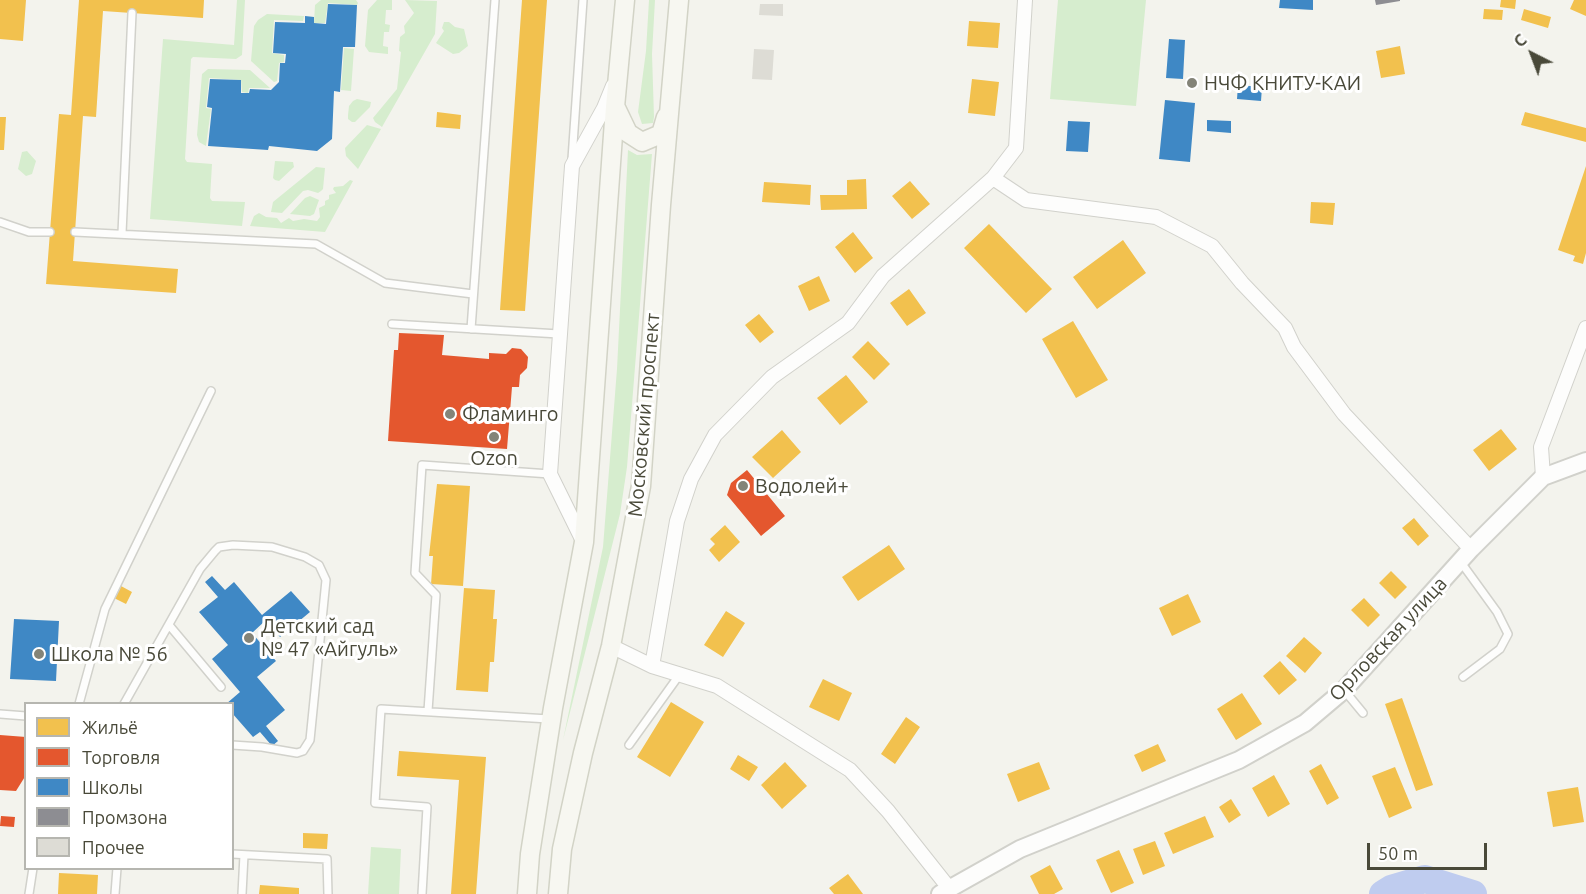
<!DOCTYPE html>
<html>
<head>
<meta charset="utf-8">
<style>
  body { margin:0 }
  #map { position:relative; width:1586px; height:894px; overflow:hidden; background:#f3f3ed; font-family:Ubuntu,sans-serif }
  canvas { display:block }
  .legend { position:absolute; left:24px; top:702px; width:210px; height:168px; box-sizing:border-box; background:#fff; border:2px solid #b6b6b0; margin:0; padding:8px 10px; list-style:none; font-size:18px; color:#494939 }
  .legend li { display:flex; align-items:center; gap:12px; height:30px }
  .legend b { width:30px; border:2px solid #b6b6b0 }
  .north { position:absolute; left:1502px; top:24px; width:60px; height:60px; -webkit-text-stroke:4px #fff; paint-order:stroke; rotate:318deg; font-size:16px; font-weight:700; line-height:24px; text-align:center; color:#494939 }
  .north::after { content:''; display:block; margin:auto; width:21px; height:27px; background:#494939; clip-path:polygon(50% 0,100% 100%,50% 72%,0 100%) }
  .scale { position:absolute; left:1367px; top:843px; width:120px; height:27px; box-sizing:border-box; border:3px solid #494939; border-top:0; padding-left:8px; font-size:18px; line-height:21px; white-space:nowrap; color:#494939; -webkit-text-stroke:4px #fff; paint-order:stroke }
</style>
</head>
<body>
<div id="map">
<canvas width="1586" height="894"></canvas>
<ul class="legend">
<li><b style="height:16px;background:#f2c14e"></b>Жильё</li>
<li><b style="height:16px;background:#e4572e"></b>Торговля</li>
<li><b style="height:16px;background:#3f88c5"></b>Школы</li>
<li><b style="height:16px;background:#8d8d92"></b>Промзона</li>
<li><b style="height:16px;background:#dddcd5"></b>Прочее</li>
</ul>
<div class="north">С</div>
<div class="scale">50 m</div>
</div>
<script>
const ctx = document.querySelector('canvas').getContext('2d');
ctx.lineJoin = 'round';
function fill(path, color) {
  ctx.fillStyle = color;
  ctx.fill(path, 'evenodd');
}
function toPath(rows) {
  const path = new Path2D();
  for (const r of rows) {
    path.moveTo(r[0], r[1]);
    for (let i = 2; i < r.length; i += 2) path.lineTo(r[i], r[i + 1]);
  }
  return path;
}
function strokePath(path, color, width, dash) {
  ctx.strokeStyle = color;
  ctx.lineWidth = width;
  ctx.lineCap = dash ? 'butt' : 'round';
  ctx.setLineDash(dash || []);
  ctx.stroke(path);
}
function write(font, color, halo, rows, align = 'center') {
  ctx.font = font + ' Ubuntu,sans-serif';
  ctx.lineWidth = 6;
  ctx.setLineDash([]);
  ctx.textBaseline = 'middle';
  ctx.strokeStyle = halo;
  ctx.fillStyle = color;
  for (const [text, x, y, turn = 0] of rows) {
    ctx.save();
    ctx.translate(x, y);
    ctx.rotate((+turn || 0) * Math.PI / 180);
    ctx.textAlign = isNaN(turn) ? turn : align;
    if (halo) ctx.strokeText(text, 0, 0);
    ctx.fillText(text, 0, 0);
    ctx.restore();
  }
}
const green = toPath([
  [237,0,245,0,242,55,236,59,193,57,191,59,185,159,187,162,212,164,210,198,212,201,245,202,242,226,150,219,163,39,234,45],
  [321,0,356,0,358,3,357,5,328,3,325,23,314,23,315,5],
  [377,0,392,0,392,10,386,10,385,24,390,25,389,32,384,32,383,46,388,47,388,54,369,52,365,46,368,10],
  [405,0,437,1,435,34,382,127,375,122,373,118,397,89,401,52,399,51,400,37,405,33,404,26,414,13],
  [649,0,655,0,652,54,654,117,653,123,642,124,638,112,646,51],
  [1058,0,1146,0,1136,106,1050,99],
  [267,14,304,16,303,21,274,20,272,53,284,55,284,62,279,63,277,81,274,82,251,61,254,26,258,20],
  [444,22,449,22,455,27,464,29,468,46,459,53,453,54,436,43,444,31,442,28],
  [344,48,354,49,351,91,341,90],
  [208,69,250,70,270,88,249,88,248,93,242,92,241,80,209,78,206,108,211,109,206,146,199,142,197,135,202,74],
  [357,99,371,102,370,107,355,122,352,122,348,119,348,115,349,106,353,101],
  [367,125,381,129,358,169,346,156,345,148],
  [628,150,637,155,652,154,627,467,620,514,563,740,603,547,617,369],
  [27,151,36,161,32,174,26,176,18,169,22,152],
  [275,161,293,162,294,167,279,181,275,180,273,178],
  [316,167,325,168,323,189,321,191,318,193,308,190,303,191,282,213,271,212,273,202],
  [350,180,353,181,325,232,250,226,254,216,259,213,266,217,277,218,281,223,289,218,293,221,304,219,317,221,320,217,319,208,325,205,325,201,329,199,329,195,336,193,333,189,334,187,343,186],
  [310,196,319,200,314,214,310,216,290,214,305,198],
  [371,847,401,849,399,894,368,894]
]);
const homes = toPath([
  [0,0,26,0,23,41,0,39],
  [79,0,204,0,203,18,103,11,96,117,83,116,73,261,178,269,176,293,46,284,59,114,71,115],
  [522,0,547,0,525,311,500,310],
  [1501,0,1516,0,1515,9,1500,7],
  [1574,0,1586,0,1586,16,1570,9],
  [1484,9,1503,10,1502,20,1483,19],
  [1524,9,1551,17,1548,28,1521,20],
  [969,21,1000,23,998,48,967,46],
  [1400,46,1405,74,1381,78,1376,51],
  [972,79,999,82,995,116,968,113],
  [437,112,461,115,460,129,436,127],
  [1525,112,1586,128,1586,142,1521,125],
  [0,117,6,117,4,150,0,150],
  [1586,166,1586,253,1583,264,1573,261,1575,256,1558,250],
  [866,179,867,209,821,210,820,195,847,195,847,180],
  [910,181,930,204,912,219,892,196],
  [764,182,811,185,810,205,762,202],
  [1311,202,1335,203,1333,225,1310,223],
  [989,224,1052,289,1026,313,964,248],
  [853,232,873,258,855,273,835,247],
  [1123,240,1146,273,1097,309,1073,277],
  [819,276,830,301,809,311,798,286],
  [909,289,926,313,907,326,890,303],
  [759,314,774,332,760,343,745,325],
  [1073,321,1108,380,1076,398,1042,339],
  [868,341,890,364,874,380,852,357],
  [846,375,868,402,840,425,817,398],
  [1501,429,1517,449,1489,471,1473,450],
  [782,430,801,452,773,478,752,457],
  [437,484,470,486,463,586,431,584,433,556,429,556],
  [1414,518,1429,536,1418,546,1402,528],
  [725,525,740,542,719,562,709,550,715,544,710,539],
  [889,545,905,569,858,601,842,577],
  [1391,571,1407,587,1395,599,1379,583],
  [121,586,132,592,126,604,114,598],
  [464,588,495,590,493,619,497,619,494,662,490,662,488,692,456,690],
  [1188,594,1201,622,1172,636,1159,608],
  [1364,598,1380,615,1368,627,1351,610],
  [726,611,745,623,723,657,704,645],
  [1304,637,1322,653,1305,673,1286,656],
  [1280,661,1297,680,1279,695,1263,676],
  [823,679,852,693,839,721,809,707],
  [1242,693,1262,724,1236,740,1217,709],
  [1402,698,1433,785,1416,791,1385,704],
  [671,702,704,722,670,777,637,757],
  [906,717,920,727,895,764,881,754],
  [1158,744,1166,761,1142,772,1134,755],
  [399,751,486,757,476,894,451,894,459,780,397,776],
  [738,755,758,767,749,781,730,769],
  [785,762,807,786,782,809,761,785],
  [1039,762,1050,789,1018,802,1007,774],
  [1321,764,1339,798,1327,805,1309,771],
  [1395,767,1412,808,1389,818,1372,776],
  [1274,775,1290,804,1268,817,1252,788],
  [1578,787,1584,822,1553,827,1547,792],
  [1231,799,1241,815,1229,823,1219,807],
  [1205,816,1214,837,1173,854,1164,833],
  [303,833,328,834,327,849,303,848],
  [1155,841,1165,866,1143,875,1133,849],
  [1119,850,1134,883,1111,893,1096,860],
  [1050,865,1063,889,1054,894,1039,894,1030,876],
  [59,873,98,875,97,894,58,894],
  [848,874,863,894,834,894,829,888],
  [260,885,299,888,299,894,259,894]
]);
const shops = toPath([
  [399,333,444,335,442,355,489,359,489,353,506,354,512,348,521,349,528,357,527,368,520,375,519,387,512,387,507,449,388,441,394,350,398,350],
  [747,470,785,516,761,536,727,495,731,483],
  [0,735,26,737,26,775,16,791,0,790],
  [1,816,15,817,14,827,0,826]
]);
const schools = toPath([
  [1280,0,1313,0,1313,10,1279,8],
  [328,4,357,5,355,47,343,47,340,92,334,91,332,139,317,151,269,146,268,150,208,146,212,108,207,107,210,79,241,80,241,93,249,93,250,89,271,90,279,82,280,63,285,63,286,54,273,53,275,22,305,23,305,16,314,17,314,23,326,24],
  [1169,39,1185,40,1183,79,1166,78],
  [1238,85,1262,87,1261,101,1237,99],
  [1165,100,1195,103,1190,162,1159,159],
  [1207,120,1231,121,1231,133,1207,131],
  [1068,121,1090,122,1088,152,1066,151],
  [212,576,225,590,234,582,262,615,291,591,310,612,280,637,266,620,252,633,276,661,257,677,285,710,266,726,278,741,272,746,260,732,253,737,232,713,232,704,226,704,240,692,212,659,228,645,199,612,218,597,205,582],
  [14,619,59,621,56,681,10,679]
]);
const industry = toPath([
  [1375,0,1400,0,1400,1,1376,5]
]);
const river = toPath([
  [1383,894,1391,889,1425,879,1473,894]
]);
const building = toPath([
  [760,4,783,4,783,16,759,15],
  [754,49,774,50,772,80,752,79]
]);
const service = toPath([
  [572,159,583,0],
  [0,222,29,232,50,232],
  [75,232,316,244,385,283,473,294],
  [122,233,132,13],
  [392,324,559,334],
  [471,329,495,0],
  [1460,561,1497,612,1508,634,1500,649,1463,677],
  [169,625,221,687],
  [1344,690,1363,713],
  [79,704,105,609,211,391],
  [124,704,200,569,215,551,219,547,233,545,272,547,305,557,319,565,326,580,310,740,303,751,297,753,262,747,232,745],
  [428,711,436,595,415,573,422,465,550,474],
  [0,714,26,716],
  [629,745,680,674],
  [232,854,327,859,328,894],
  [29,894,33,868],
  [115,894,117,868],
  [242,894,244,855],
  [422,894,427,807,375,803,381,709,549,719]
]);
const minor = toPath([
  [993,178,1026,200,1156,217,1212,246,1242,283,1285,328,1294,347,1344,414,1471,549],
  [1543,477,1541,447,1586,328],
  [583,541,550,474,572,166,604,108,613,86],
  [611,646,652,666,717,686,850,770,888,811,949,888],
  [652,666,677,521,691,479,715,435,772,377,848,323,883,276,993,178,1016,148,1025,0]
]);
const tertiary = toPath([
  [940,894,1020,849,1239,760,1305,723,1344,690,1471,549,1543,477,1586,461]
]);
const secondary = toPath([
  [616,108,628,133,642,142,661,134,666,117],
  [527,894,530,854,553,708,584,542,615,107,625,0],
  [558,894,562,849,583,753,611,646,641,486,661,205,679,0]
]);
const markers = [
  [1192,83,6,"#848478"],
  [450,414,6,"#848478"],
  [494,437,6,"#848478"],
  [743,486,6,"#848478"],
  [249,638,6,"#848478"],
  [39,654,6,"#848478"]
];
const poiNames = [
  ["НЧФ КНИТУ-КАИ",1204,83],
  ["Фламинго",462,414],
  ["Ozon",494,458,"center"],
  ["Водолей+",755,486],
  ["Детский сад",261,626],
  ["№ 47 «Айгуль»",261,649],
  ["Школа № 56",51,654]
];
const streetNames = [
  ["Московский проспект",644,415,-85],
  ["Орловская улица",1388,639,-47]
];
fill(green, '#d6edce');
fill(homes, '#f2c14e');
fill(shops, '#e4572e');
fill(schools, '#3f88c5');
fill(industry, '#8d8d92');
strokePath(river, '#bfccef', 28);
fill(building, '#dddcd5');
strokePath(service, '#d1d1cb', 10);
strokePath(minor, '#d1d1cb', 16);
strokePath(tertiary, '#d1d1cb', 20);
strokePath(secondary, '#d2d3c6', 21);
strokePath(service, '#fdfdfc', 7);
strokePath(minor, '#fdfdfc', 14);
strokePath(tertiary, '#fdfdfc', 16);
strokePath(secondary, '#f7f7f1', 18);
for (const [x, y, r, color] of markers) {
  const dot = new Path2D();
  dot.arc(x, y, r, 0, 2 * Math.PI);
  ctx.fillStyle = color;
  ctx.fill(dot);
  strokePath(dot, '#fff', 2);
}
write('20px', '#494939', '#fff', poiNames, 'left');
write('20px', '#494939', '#fff', streetNames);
</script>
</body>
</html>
